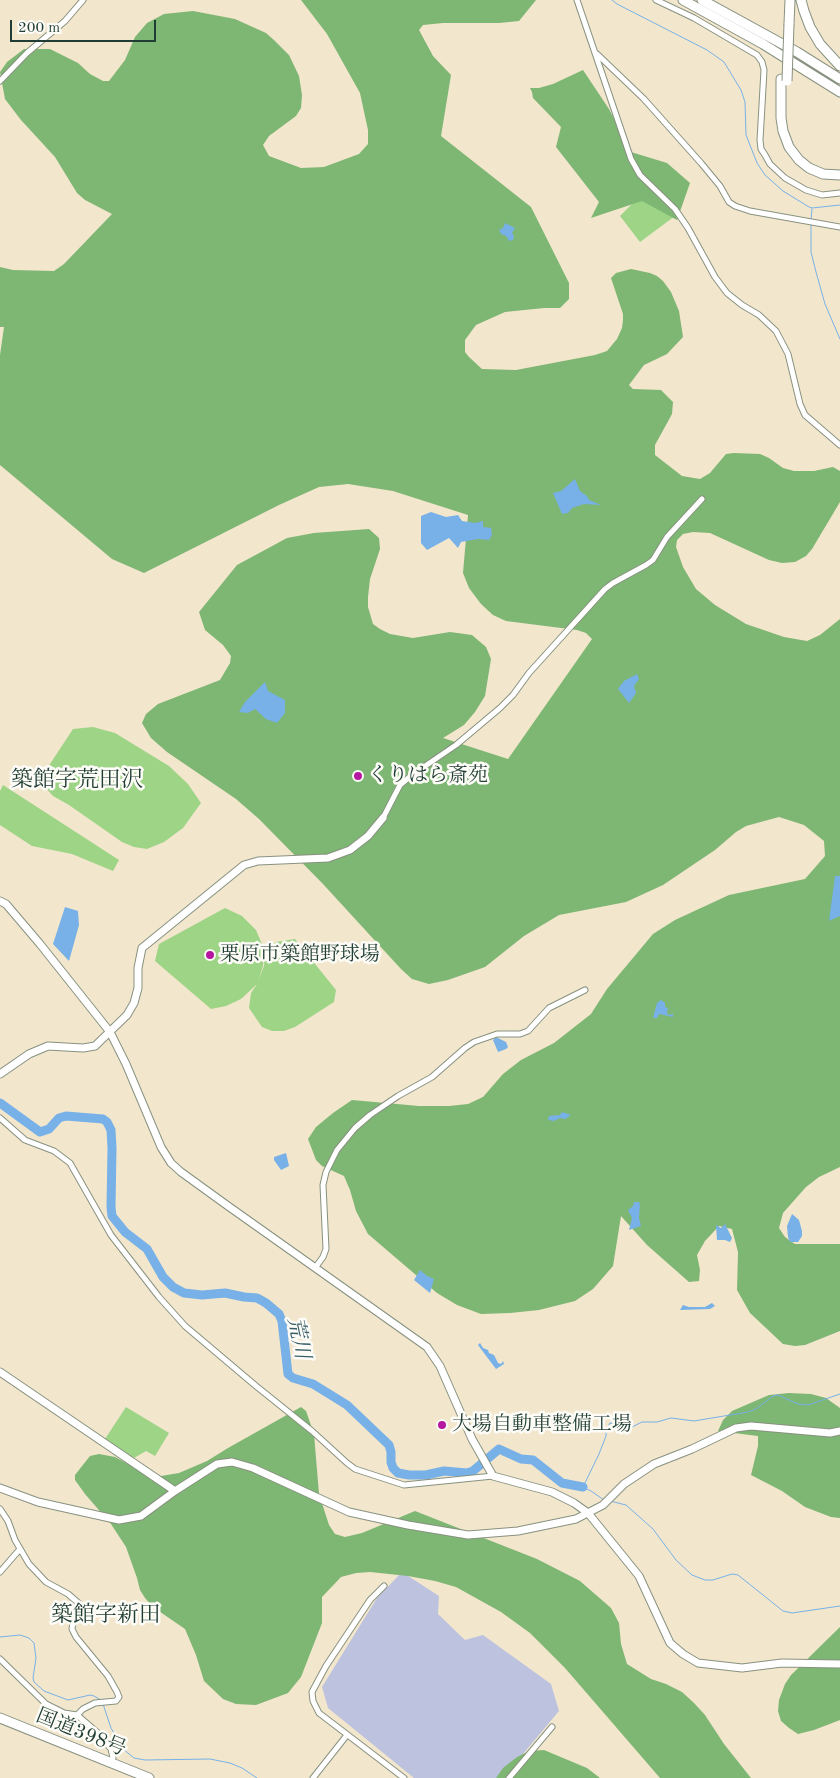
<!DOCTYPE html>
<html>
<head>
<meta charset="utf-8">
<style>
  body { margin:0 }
  #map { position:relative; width:840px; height:1778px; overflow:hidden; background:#f2e6cd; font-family:"Old Standard TT",serif }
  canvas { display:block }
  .scale { position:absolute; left:10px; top:20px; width:146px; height:22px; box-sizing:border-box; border:2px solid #1f3d34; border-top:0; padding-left:6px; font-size:15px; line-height:18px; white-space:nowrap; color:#1f3d34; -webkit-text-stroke:4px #fdfcf7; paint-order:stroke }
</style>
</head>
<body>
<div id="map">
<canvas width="840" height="1778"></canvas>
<div class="scale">200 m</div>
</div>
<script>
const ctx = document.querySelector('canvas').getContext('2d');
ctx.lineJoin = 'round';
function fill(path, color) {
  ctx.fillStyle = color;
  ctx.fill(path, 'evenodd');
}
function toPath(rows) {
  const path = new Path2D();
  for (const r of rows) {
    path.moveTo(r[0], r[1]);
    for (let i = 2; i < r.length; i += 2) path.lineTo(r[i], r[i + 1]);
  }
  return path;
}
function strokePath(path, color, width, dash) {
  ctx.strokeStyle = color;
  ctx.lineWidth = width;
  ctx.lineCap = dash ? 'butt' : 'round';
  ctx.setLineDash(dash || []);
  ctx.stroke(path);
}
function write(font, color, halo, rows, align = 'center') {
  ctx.font = font + ' "Old Standard TT","Noto Serif JP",serif';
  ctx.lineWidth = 5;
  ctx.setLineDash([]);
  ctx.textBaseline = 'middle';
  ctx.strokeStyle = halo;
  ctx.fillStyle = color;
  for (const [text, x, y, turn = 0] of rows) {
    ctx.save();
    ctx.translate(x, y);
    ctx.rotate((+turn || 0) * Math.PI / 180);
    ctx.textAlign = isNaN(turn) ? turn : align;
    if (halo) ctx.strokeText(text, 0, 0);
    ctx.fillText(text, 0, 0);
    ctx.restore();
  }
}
const industrial = toPath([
  [402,1572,439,1596,438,1614,465,1640,483,1635,551,1684,559,1711,503,1778,414,1778,328,1708,322,1687,377,1598]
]);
const green = toPath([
  [647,189,675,216,640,242,620,216],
  [93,727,115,733,169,766,188,784,201,803,183,828,164,842,147,849,134,847,122,842,69,805,53,796,45,787,43,779,50,764,73,729],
  [3,785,119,860,113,871,72,854,32,846,0,825,0,791],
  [225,908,242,916,256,930,264,949,263,966,258,981,264,966,265,951,267,947,276,942,295,939,336,990,334,1002,295,1027,284,1031,272,1031,262,1027,249,1008,251,993,257,984,241,999,226,1006,211,1009,155,961,159,944],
  [126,1407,169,1433,155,1456,146,1451,134,1458,105,1439]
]);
const forest = toPath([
  [301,0,536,0,519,21,499,23,443,23,423,25,419,30,433,56,451,75,441,136,531,207,569,283,569,299,560,308,544,308,505,312,476,325,465,340,465,352,469,357,482,369,516,370,595,355,607,351,617,339,622,328,623,320,623,314,611,278,616,273,631,269,650,273,657,276,663,281,671,292,679,311,683,337,667,354,644,365,629,385,633,389,661,390,673,402,672,414,655,445,655,455,682,476,700,479,710,473,726,454,734,453,760,454,769,458,783,468,794,471,814,471,833,467,840,471,840,502,812,549,806,556,795,562,782,563,769,560,710,533,693,532,683,534,677,540,676,547,683,567,696,589,715,605,746,624,784,637,807,641,820,635,840,619,840,1167,819,1177,806,1187,783,1213,779,1228,785,1237,795,1244,840,1244,840,1331,805,1345,795,1346,783,1344,750,1313,737,1290,738,1252,732,1229,719,1226,705,1241,697,1255,700,1270,699,1281,689,1282,647,1245,621,1216,613,1266,593,1289,575,1301,539,1310,510,1313,481,1314,457,1305,437,1293,368,1234,356,1211,350,1190,344,1176,322,1166,316,1160,308,1139,316,1127,333,1113,352,1100,419,1106,449,1106,468,1104,483,1097,503,1074,521,1060,554,1043,591,1014,607,989,653,934,675,920,729,895,805,879,825,856,824,841,804,825,779,817,746,826,736,832,715,850,663,885,626,902,559,915,524,936,485,967,448,980,429,984,412,979,401,969,323,884,259,819,236,799,167,752,151,738,142,723,146,714,158,704,220,680,230,663,231,656,223,645,205,630,199,612,237,565,287,538,314,533,369,529,379,538,380,549,370,579,368,597,368,607,373,624,380,629,390,634,413,638,450,632,472,635,486,647,491,659,485,696,475,712,464,725,443,738,508,759,592,639,586,633,577,630,506,621,493,615,481,604,469,588,463,573,468,515,393,491,348,484,319,487,279,505,144,573,112,559,0,465,0,355,4,327,0,327,0,267,13,270,54,271,64,264,112,214,85,200,77,193,55,157,21,120,5,99,0,72,7,62,24,49,50,49,78,63,90,74,103,81,109,81,125,60,135,37,147,23,164,14,193,11,235,19,266,33,275,41,289,55,299,76,302,95,301,108,296,116,269,136,263,145,269,156,301,168,324,167,359,154,368,144,368,130,360,93,327,34],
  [583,70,609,109,631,152,667,163,690,183,677,220,642,201,591,218,599,202,556,147,561,127,533,98,532,92,530,88,539,88,553,84],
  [789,1393,811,1394,826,1398,840,1408,840,1518,831,1517,805,1507,782,1491,751,1475,758,1446,758,1436,718,1431,723,1420,732,1411,769,1395],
  [301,1407,306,1411,314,1434,319,1494,329,1525,335,1534,345,1537,362,1533,415,1511,537,1559,580,1581,611,1608,619,1623,621,1644,627,1664,651,1679,666,1684,682,1692,694,1703,705,1715,724,1744,751,1778,660,1778,565,1668,530,1633,501,1612,456,1587,435,1581,408,1576,370,1572,356,1573,341,1577,322,1597,322,1623,301,1677,288,1693,256,1705,236,1704,223,1699,204,1681,196,1655,185,1629,153,1607,145,1598,140,1590,137,1578,126,1547,111,1524,85,1494,75,1480,75,1475,90,1456,99,1454,115,1457,145,1473,161,1476,179,1473,207,1461,228,1448],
  [840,1627,840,1720,814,1730,798,1734,789,1728,781,1721,778,1711,779,1700,785,1684,791,1675],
  [544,1750,587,1768,600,1778,496,1778,503,1768,517,1757,529,1751]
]);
const water = toPath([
  [505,223,515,228,512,233,514,236,513,240,509,241,506,236,501,234,499,230,503,228],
  [575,479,580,491,587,496,589,500,601,505,584,504,572,508,568,513,562,514,553,493,561,491],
  [431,512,446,517,458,515,462,521,475,523,483,521,483,527,491,528,492,535,489,540,478,539,461,542,458,548,449,538,427,550,421,543,421,516],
  [637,674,639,679,634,686,636,693,629,703,618,689,624,681],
  [265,682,268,691,285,700,285,713,277,723,266,719,255,709,248,713,239,712,245,702],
  [835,876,840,876,840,916,829,921],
  [65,907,78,911,79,925,69,961,53,944],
  [661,1000,665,1003,665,1007,668,1008,667,1012,668,1015,673,1014,673,1017,659,1014,657,1018,653,1018,657,1003],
  [496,1037,506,1042,508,1047,506,1049,498,1052,493,1040],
  [562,1112,571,1115,565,1119,560,1118,554,1121,548,1120,549,1116,560,1115],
  [286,1153,289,1166,281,1170,274,1160,274,1157],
  [634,1202,639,1202,640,1205,639,1218,641,1226,629,1230,632,1218,628,1210,633,1206],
  [792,1214,799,1220,802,1231,802,1236,798,1242,790,1242,788,1237,787,1226],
  [725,1224,732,1238,730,1242,725,1240,717,1240,716,1225,721,1228],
  [420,1270,427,1276,434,1279,430,1293,414,1280],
  [712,1303,715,1306,710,1309,680,1310,683,1305,689,1307,705,1307],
  [480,1343,483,1348,488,1350,489,1353,494,1355,498,1363,501,1364,503,1361,504,1364,496,1369,478,1345]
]);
const stream = toPath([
  [612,0,617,4,707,50,724,62,741,90,745,102,746,135,757,163,765,175,783,191,809,207,812,208,840,205],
  [811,220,812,209],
  [811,224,811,252,816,272,825,304,840,339],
  [604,1500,591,1491,583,1487,599,1454,606,1436,606,1430,610,1423,632,1427,642,1422,657,1422,671,1418,694,1421,748,1412,756,1409,773,1396,778,1395,798,1404,808,1405,840,1394],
  [610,1501,626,1505,653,1529,676,1560,692,1575,705,1580,713,1580,732,1574,738,1575,783,1611,792,1613,840,1606],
  [0,1637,20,1635,29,1638,34,1643,36,1658,33,1678,34,1682,44,1691,68,1700,90,1695,94,1696,101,1700],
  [103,1704,111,1728,123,1749,134,1758,145,1760,210,1759,230,1763,242,1768,257,1778]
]);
const river = toPath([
  [0,1103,40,1132,49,1129,59,1118,66,1116,103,1119,107,1122,111,1130,112,1148,111,1207,112,1216,125,1232,147,1249,163,1277,173,1287,184,1293,202,1295,225,1293,244,1297,257,1298,266,1303,279,1314,282,1321,288,1374,293,1378,313,1384,347,1405,389,1445,391,1452,391,1462,393,1468,398,1473,409,1475,426,1475,444,1471,467,1473,473,1471,499,1449,521,1459,533,1460,562,1483,583,1487]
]);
const street = toPath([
  [577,0,631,159,640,175,675,209,688,228,715,277,727,293,742,305,759,315,776,331,788,354,800,404,805,415,840,445],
  [656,0,694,18,757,55,762,62,764,70,760,140,761,149,765,155,770,164,785,178,806,190,822,195,840,193],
  [597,54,644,99,701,163,720,186,729,202,735,206,750,211,840,227],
  [0,81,27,53,65,21,83,0],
  [383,818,400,785,412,775,456,745,500,708,513,695,529,673,605,589,613,583,646,565,653,560,667,537,702,499],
  [0,1118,25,1140,54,1151,70,1163,111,1235,159,1297,185,1326,256,1386,312,1431,347,1463,355,1469,404,1485,493,1476],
  [315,1268,323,1257,326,1249,323,1185,326,1172,337,1150,355,1128,370,1115,398,1096,432,1077,465,1048,474,1042,497,1034,520,1034,528,1031,549,1008,585,990],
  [0,1509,8,1521,15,1540,29,1564,46,1582,68,1594,83,1607,73,1622,72,1629,76,1637,108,1676,117,1692,119,1697,116,1701,95,1703,83,1709,77,1715],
  [0,1572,20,1549],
  [384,1586,370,1600,326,1666,312,1692,313,1701,319,1713,404,1778],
  [0,1659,46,1704,64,1713,77,1715,99,1734,111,1749,113,1758,109,1763],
  [313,1778,347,1735],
  [509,1778,552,1727]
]);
const secondary = toPath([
  [0,901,6,904,40,944,110,1032,126,1064,161,1147,171,1163,181,1172,228,1206,427,1347,440,1366,472,1439,493,1476,552,1492,574,1503,588,1513,639,1576,670,1643,683,1654,698,1663,742,1668,782,1663,840,1664],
  [0,1074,29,1054,48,1046,83,1048,95,1046,127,1015,134,1003,138,988,138,968,142,948,244,865,258,861,328,858,350,850,368,836,383,818],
  [0,1372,175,1491],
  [0,1488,38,1502,119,1520,141,1516,175,1491,217,1464,232,1462,253,1468,349,1512,408,1525,468,1535,518,1531,576,1519,603,1505,624,1484,654,1464,692,1449,736,1428,751,1426,830,1433,840,1431]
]);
const highway = toPath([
  [683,0,763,44,840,92],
  [702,0,797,52,840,79],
  [801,0,804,11,810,27,820,44,840,66],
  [789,24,790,0],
  [781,79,781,118,783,131,789,147,799,160,809,168,823,174,840,175],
  [0,1718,149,1778]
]);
const highwayBridge = toPath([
  [787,81,789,24]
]);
const markers = [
  [358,776,5,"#b5179e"],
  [210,955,5,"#b5179e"],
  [442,1425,5,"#b5179e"]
];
const poiNames = [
  ["くりはら斎苑",368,776],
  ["栗原市築館野球場",220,955],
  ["大場自動車整備工場",452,1425]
];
const streetNames = [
  ["国道398号",81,1733,22]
];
const waterNames = [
  ["荒川",298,1338,78]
];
const quarterNames = [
  ["築館字荒田沢",77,780],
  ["築館字新田",106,1615]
];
fill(industrial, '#bdc3de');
fill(green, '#9dd486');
fill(forest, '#7eb673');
fill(water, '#77b1e7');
strokePath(stream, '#77b1e7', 1);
strokePath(river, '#77b1e7', 9);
strokePath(street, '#889280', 7);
strokePath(secondary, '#889280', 9);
strokePath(highway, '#889280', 11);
strokePath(street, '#fff', 5);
strokePath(secondary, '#fff', 7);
strokePath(highway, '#fff', 9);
strokePath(highwayBridge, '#889280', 11, []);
strokePath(highwayBridge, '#fff', 9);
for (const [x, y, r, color] of markers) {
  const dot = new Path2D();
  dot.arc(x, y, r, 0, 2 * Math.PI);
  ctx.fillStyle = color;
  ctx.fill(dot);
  strokePath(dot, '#fdfcf7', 2);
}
write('20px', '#1f3d34', '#fdfcf7', poiNames, 'left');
write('20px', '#1f3d34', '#fdfcf7', streetNames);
write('italic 21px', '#39606a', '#fdfcf7', waterNames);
write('22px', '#1f3d34', '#fdfcf7', quarterNames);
</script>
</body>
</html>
